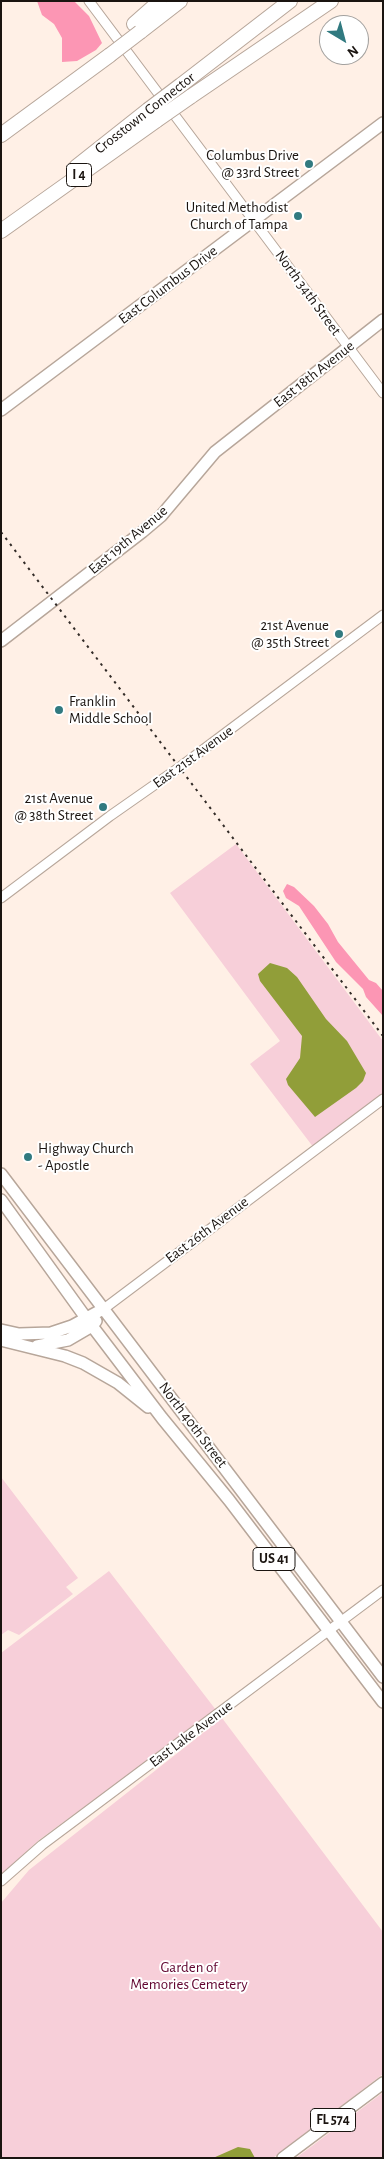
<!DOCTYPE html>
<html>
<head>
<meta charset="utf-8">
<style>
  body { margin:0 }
  #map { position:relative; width:384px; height:2159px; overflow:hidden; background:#fff0e6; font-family:"Alegreya Sans",sans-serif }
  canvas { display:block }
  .frame { position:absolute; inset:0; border:2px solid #1a1410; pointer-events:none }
  .north { position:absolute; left:319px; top:15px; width:50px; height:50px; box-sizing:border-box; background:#fff; border:1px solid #a3a19f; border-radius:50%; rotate:143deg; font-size:14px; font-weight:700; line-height:20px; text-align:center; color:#1a1410 }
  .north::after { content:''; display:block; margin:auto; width:18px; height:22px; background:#317a80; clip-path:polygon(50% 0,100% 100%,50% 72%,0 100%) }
</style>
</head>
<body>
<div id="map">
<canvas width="384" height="2159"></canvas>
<div class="frame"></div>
<div class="north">N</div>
</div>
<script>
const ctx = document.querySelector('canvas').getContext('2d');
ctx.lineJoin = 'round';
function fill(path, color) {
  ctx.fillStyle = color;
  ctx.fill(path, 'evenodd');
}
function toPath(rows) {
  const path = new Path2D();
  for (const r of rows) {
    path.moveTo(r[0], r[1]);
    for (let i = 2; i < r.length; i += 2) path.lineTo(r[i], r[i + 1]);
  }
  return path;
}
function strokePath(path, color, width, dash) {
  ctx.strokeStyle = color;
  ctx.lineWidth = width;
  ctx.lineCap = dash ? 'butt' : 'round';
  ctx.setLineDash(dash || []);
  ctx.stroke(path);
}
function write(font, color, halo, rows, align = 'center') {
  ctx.font = font + ' "Alegreya Sans",sans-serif';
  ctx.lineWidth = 4;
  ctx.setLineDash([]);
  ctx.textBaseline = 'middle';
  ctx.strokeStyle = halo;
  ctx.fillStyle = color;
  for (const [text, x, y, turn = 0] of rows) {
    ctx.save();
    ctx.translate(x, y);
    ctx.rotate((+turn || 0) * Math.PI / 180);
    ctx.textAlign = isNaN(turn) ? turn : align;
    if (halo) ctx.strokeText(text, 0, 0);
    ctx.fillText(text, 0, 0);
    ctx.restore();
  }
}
const green = toPath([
  [236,844,383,1041,383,1103,317,1152,250,1064,280,1041,170,893],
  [1,1477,78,1578,66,1587,73,1594,19,1635,8,1630,1,1635],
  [109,1571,216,1710,39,1840,1,1875,1,1653],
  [222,1718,383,1932,383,2074,273,2158,1,2158,1,1903,29,1870],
  [383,2092,383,2158,296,2158,381,2094]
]);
const forest = toPath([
  [37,1,74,1,89,16,102,43,96,50,77,61,62,62,62,38,54,24,42,15],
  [287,884,294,887,314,906,328,924,338,942,369,980,376,983,383,991,383,1016,366,997,363,989,336,962,299,906,286,898,283,891]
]);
const water = toPath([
  [270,963,287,968,297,977,326,1019,347,1041,366,1073,363,1081,356,1088,315,1117,288,1085,286,1079,300,1058,302,1036,260,981,258,974],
  [238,2147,250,2149,255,2158,213,2158]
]);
const minor = toPath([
  [89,1,383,393],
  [1,898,110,816,180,767,383,615],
  [105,1308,383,1099],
  [1,1881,42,1845,383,1590]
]);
const major = toPath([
  [1,410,383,123],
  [1,641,142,532,161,516,215,452,383,320],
  [1,1174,383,1677],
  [1,1200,86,1318,162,1418,229,1500,383,1702],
  [1,1330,19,1334,51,1333,72,1326,105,1308],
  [1,1340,65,1356,83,1363,118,1383,148,1407],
  [37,1346,68,1340,92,1326,96,1321],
  [283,2158,383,2083]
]);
const highway = toPath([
  [134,24,160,1],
  [140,32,180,1],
  [181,85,290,1],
  [190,97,331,1],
  [1,135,110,55],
  [76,167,148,110],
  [1,231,157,120]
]);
const rail = toPath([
  [1,532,383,1036]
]);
const highwayBridge = toPath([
  [110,55,140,32],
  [148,110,181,85],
  [157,120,190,97]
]);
const markers = [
  [309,164,5,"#317a80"],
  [298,216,5,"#317a80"],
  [339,634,5,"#317a80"],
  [59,710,5,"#317a80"],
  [103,807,5,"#317a80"],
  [28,1157,5,"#317a80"]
];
const shields = [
  [79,175,25],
  [274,1559,42],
  [333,2120,45]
];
const shieldNames = [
  ["I 4",79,175],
  ["US 41",274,1559],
  ["FL 574",333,2120]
];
const streetNames = [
  ["Crosstown Connector",145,113,-38],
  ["East Columbus Drive",168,285,-37],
  ["North 34th Street",308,293,54],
  ["East 18th Avenue",314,374,-38],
  ["East 19th Avenue",128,540,-40],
  ["East 21st Avenue",193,757,-36],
  ["East 26th Avenue",207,1230,-37],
  ["North 40th Street",193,1425,53],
  ["East Lake Avenue",191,1734,-37]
];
const poiNames = [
  ["Columbus Drive",299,155],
  ["@ 33rd Street",299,172],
  ["United Methodist",288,207],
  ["Church of Tampa",288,224],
  ["21st Avenue",329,625],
  ["@ 35th Street",329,642],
  ["Franklin",69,701,"left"],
  ["Middle School",69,718,"left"],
  ["21st Avenue",93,798],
  ["@ 38th Street",93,815],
  ["Highway Church",38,1148,"left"],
  ["- Apostle",38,1165,"left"]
];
const parkNames = [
  ["Garden of",189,1967],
  ["Memories Cemetery",189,1984]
];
fill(green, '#f7cfd9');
fill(forest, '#fc96b4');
fill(water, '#919e39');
strokePath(minor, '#b7a69a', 11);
strokePath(major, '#b7a69a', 14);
strokePath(highway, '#b7a69a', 16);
strokePath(minor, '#fff', 9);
strokePath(major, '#fff', 11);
strokePath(highway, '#fff', 14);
strokePath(rail, '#322b27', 2, [2.5, 5]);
strokePath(highwayBridge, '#b7a69a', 16, []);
strokePath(highwayBridge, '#fff', 14);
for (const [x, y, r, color] of markers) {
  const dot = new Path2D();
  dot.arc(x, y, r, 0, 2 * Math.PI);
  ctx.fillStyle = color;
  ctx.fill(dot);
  strokePath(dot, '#fff', 2);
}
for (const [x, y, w] of shields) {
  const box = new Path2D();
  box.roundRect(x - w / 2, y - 11.5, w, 23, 4);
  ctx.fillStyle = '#fff';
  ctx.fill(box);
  strokePath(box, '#1a1410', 1);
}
write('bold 14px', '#1a1410', null, shieldNames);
write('15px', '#1a1410', '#fff', streetNames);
write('15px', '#1a1410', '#fff', poiNames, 'right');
write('15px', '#60042f', '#fff', parkNames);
</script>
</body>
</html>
